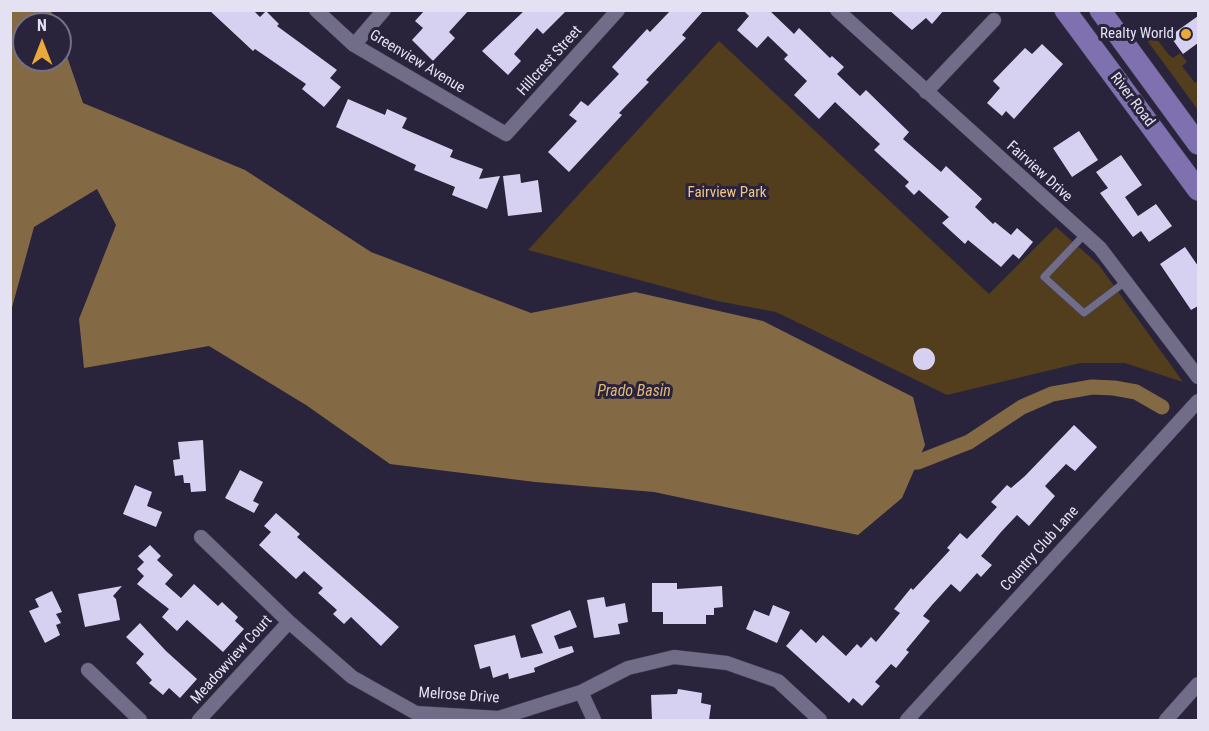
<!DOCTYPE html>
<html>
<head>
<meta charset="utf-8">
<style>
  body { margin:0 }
  #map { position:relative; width:1209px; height:731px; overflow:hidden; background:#29243c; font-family:"Roboto Condensed",sans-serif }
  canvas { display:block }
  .frame { position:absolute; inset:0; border:12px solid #e4e2f2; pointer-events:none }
  .north { position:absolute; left:12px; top:12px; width:60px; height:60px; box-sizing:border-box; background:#29243c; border:2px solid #747085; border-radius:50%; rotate:0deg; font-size:16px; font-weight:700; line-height:24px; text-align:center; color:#e4e2f2 }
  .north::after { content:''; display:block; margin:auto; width:21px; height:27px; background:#eba93a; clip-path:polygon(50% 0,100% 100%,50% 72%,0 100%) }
</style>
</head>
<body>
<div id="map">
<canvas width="1209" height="731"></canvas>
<div class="frame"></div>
<div class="north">N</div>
</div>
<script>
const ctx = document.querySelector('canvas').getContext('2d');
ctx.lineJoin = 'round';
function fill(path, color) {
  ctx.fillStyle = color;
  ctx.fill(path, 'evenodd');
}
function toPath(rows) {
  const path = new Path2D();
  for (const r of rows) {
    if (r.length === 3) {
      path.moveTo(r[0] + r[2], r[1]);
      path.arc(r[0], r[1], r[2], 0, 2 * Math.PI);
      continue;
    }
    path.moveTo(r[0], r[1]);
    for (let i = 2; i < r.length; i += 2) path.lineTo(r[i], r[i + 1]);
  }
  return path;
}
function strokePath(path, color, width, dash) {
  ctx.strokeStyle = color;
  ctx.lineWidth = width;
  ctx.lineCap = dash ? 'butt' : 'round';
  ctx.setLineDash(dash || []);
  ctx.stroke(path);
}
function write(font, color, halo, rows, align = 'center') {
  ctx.font = font + ' "Roboto Condensed",sans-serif';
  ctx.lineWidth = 6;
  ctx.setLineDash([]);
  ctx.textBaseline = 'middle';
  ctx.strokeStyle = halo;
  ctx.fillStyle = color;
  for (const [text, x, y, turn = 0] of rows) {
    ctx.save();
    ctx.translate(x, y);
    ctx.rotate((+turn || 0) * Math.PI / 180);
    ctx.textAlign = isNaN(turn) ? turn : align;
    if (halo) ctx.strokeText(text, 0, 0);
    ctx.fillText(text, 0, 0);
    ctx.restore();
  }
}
const green = toPath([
  [1156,27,1161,34,1156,38,1169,55,1173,58,1180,53,1187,62,1182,66,1195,83,1198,81,1198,110,1146,39],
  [719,41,989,294,1056,227,1099,265,1183,382,1125,363,1080,363,947,395,776,312,717,301,528,250]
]);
const water = toPath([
  [11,10,51,11,56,24,24,24,24,60,60,60,60,36,83,103,245,170,371,252,531,313,635,292,763,321,913,397,925,445,902,498,858,535,654,492,535,482,390,464,306,405,209,346,84,368,79,319,116,225,97,189,34,227,11,311]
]);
const canal = toPath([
  [899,463,918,462,969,442,1022,407,1052,394,1092,387,1114,388,1136,392,1162,407]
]);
const building = toPath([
  [209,10,253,10,260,17,266,11,279,24,277,26,337,70,330,78,341,87,324,107,302,89,306,84,255,49,253,51],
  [425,10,469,10,449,32,455,38,433,61,412,40,423,28,415,21],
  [525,10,567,10,543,34,537,28,514,54,521,61,508,75,482,51],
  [671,10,704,10,682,35,686,38,646,80,649,82,619,113,622,115,569,172,548,152,577,121,569,115,581,101,588,106,619,74,612,67,647,29,650,32],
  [743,10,769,10,794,34,799,28,830,58,832,56,844,67,837,74,860,96,866,90,909,132,903,139,941,172,946,166,982,199,975,207,993,224,995,222,1011,235,1017,228,1033,242,1019,259,1013,254,1001,267,968,240,965,244,942,223,949,217,919,190,914,195,905,186,909,182,874,150,880,144,835,102,819,119,794,95,807,81,784,59,788,55,768,36,757,48,737,30,749,16],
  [889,10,944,10,932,24,926,18,912,30],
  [1198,16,1198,43,1183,54,1170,36],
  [1042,44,1063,64,1014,119,1006,111,1002,116,987,103,1000,88,993,81,1025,48,1032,54],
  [348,99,385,115,387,109,407,118,402,128,453,150,450,157,483,169,479,179,500,176,487,209,452,195,455,187,414,170,416,165,336,127],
  [1079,131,1098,160,1072,177,1053,148],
  [1121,155,1142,185,1125,197,1138,216,1156,204,1172,226,1149,242,1141,231,1133,237,1100,193,1108,188,1096,172],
  [520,174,521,183,538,180,542,212,508,216,503,176],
  [1185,247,1198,266,1198,306,1191,310,1160,264],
  [924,359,11],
  [1074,425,1097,447,1075,471,1066,464,1045,486,1055,496,1029,526,1017,515,1001,532,981,556,992,565,981,577,977,573,960,592,951,584,932,605,923,616,930,621,906,650,909,652,896,668,891,664,875,682,880,686,862,706,853,698,849,703,786,646,801,629,816,643,823,635,846,656,857,644,861,648,871,637,876,642,900,613,894,609,911,588,913,590,950,550,947,548,960,533,967,539,997,507,991,502,1007,485,1011,488,1025,476],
  [203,440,206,491,191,492,190,483,184,483,183,475,175,476,173,460,180,459,178,442],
  [240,470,263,482,253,501,259,504,254,513,225,498],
  [135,485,152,492,147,506,162,512,156,527,123,514],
  [276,513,300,534,297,537,399,627,381,646,351,617,344,624,333,614,337,610,318,593,323,588,304,571,296,579,259,545,271,532,264,526],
  [150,545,161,556,157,560,173,575,165,584,181,598,194,584,218,606,222,602,238,617,235,621,244,629,223,652,187,620,177,631,162,617,169,609,137,584,144,576,137,569,144,562,138,556],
  [652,583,677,583,677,589,722,586,723,607,714,608,714,615,706,615,706,624,663,624,663,612,652,612],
  [122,586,113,596,116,599,120,620,85,627,78,594],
  [52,591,62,612,56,614,61,623,56,625,60,635,45,643,29,611,39,607,35,599],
  [604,597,606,607,625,603,628,622,618,624,620,634,594,638,587,600],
  [773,605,790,612,777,643,746,629,754,610,769,616],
  [570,610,577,627,554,636,559,649,572,646,574,652,534,668,535,672,509,679,508,673,493,678,490,666,480,669,474,645,515,635,521,658,543,653,531,625],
  [140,623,166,651,197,679,180,698,169,688,163,695,149,683,152,680,136,663,144,654,126,637],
  [678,689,702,693,701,703,711,705,709,720,652,720,651,695,677,694]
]);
const lane = toPath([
  [1085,234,1044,277,1084,313,1125,282]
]);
const street = toPath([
  [316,10,354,45,506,134,618,10],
  [837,10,1100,248,1198,377],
  [354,45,384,10],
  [926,92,994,20],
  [201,537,289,622,352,677,416,713,499,718,581,692,628,668,674,657,727,663,778,681,820,720],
  [88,670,140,720],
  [581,692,594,720],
  [199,720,289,622],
  [907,720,1198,401],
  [1166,720,1198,684]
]);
const primary = toPath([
  [1065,10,1198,190],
  [1100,10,1198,144]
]);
const markers = [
  [1186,34,6,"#eba93a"]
];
const poiNames = [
  ["Realty World",1174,34]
];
const streetNames = [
  ["Hillcrest Street",550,61,-48],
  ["Greenview Avenue",417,62,31],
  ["River Road",1132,100,53],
  ["Fairview Drive",1039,172,42],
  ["Country Club Lane",1040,549,-48],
  ["Meadowview Court",232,660,-48],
  ["Melrose Drive",459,696,4]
];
const parkNames = [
  ["Fairview Park",727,193]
];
const waterNames = [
  ["Prado Basin",634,392]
];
fill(green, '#523d1d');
fill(water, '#846a44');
strokePath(canal, '#846a44', 15);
fill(building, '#d7d1f1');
strokePath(lane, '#444054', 8);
strokePath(street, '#444054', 15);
strokePath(primary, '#444054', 22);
strokePath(lane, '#716c88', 7);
strokePath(street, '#716c88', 14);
strokePath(primary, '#7f71af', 21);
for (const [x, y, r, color] of markers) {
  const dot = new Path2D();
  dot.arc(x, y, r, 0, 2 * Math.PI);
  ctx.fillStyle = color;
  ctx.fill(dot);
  strokePath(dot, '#29243c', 2);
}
write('15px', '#e4e2f2', '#29243c', poiNames, 'right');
write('15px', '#e4e2f2', '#29243c', streetNames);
write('15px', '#f0c587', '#29243c', parkNames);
write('italic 16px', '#e2b77a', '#29243c', waterNames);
</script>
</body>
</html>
